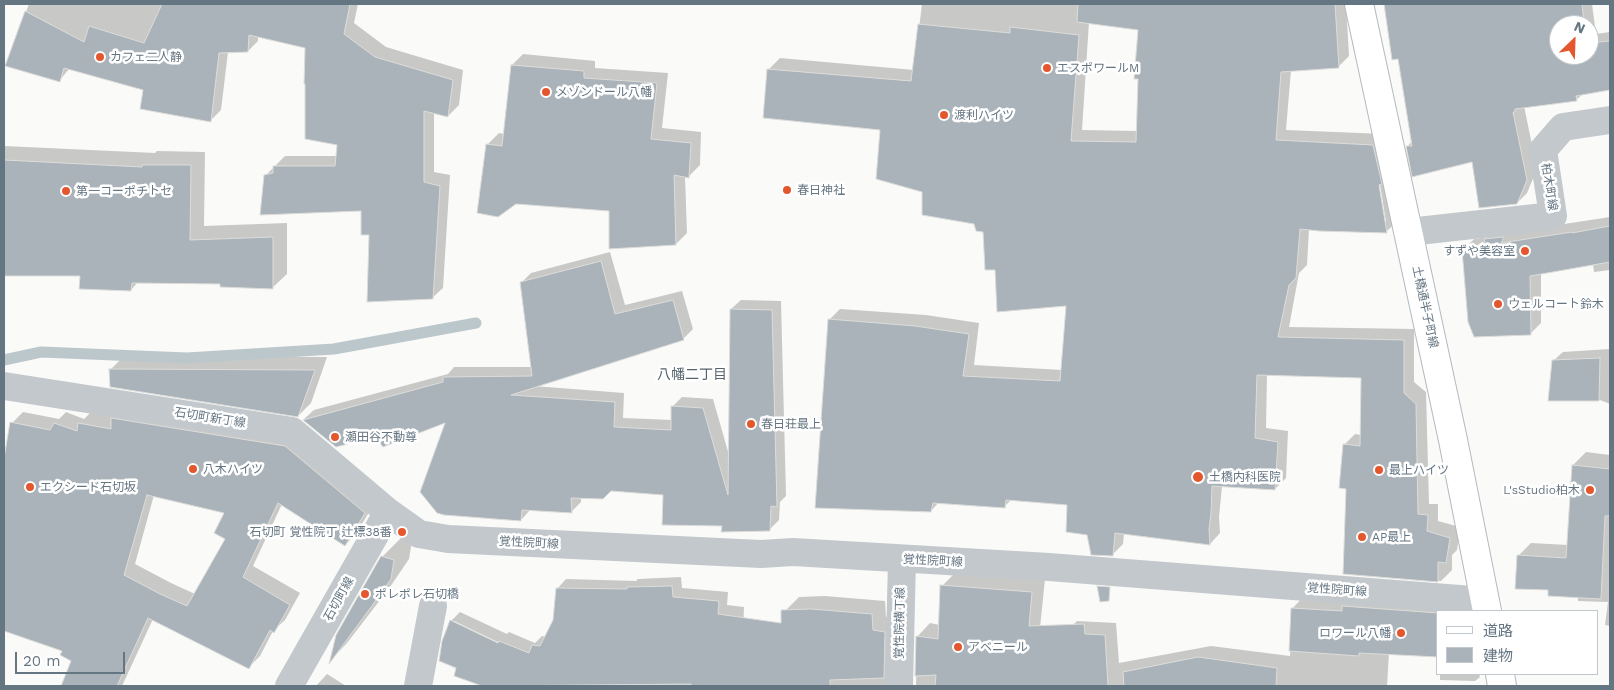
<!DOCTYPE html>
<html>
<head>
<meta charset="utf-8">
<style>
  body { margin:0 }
  #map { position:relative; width:1614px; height:690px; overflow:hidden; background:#fafaf8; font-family:"Work Sans","Noto Sans JP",sans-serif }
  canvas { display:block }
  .frame { position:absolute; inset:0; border:5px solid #657683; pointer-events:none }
  .legend { position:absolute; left:1436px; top:610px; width:162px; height:65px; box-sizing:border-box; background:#fff; border:1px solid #c1c8cd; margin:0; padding:6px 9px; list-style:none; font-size:15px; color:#657683 }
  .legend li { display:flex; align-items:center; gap:10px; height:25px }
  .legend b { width:25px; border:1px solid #c1c8cd }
  .north { position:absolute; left:1549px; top:15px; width:50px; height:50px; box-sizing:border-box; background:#fff; border:1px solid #c1c8cd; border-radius:50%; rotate:24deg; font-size:14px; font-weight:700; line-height:20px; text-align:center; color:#657683 }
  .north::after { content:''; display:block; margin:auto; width:18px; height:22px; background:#e4572e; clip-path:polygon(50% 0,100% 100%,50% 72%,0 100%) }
  .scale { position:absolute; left:15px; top:652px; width:110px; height:22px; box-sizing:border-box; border:2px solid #657683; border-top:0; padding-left:6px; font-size:15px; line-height:18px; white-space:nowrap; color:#657683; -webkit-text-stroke:4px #fff; paint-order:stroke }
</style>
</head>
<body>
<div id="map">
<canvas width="1614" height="690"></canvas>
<div class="frame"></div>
<ul class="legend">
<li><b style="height:6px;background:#fff"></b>道路</li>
<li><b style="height:14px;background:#aab3b9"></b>建物</li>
</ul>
<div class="north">N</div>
<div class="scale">20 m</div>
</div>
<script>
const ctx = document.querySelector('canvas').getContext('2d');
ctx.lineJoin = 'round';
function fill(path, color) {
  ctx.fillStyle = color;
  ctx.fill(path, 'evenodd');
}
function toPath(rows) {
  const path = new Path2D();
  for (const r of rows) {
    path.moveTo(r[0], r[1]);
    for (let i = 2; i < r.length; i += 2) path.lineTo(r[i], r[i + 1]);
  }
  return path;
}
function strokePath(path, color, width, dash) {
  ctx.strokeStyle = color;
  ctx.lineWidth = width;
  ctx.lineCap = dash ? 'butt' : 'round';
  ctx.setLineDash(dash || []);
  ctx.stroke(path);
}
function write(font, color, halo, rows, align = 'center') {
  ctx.font = font + ' "Work Sans","Noto Sans JP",sans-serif';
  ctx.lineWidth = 5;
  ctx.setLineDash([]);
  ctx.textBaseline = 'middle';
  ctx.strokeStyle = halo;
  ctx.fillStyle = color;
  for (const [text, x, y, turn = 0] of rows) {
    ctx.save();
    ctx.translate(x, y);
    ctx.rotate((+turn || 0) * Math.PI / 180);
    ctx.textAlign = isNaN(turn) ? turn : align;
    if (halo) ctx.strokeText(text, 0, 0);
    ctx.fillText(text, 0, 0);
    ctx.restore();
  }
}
const shadow = toPath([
  [29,4,358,4,354,23,386,47,463,70,459,105,448,116,434,112,434,172,450,175,443,288,432,298,370,234,362,210,265,176,285,156,337,156,338,144,306,47,258,36,258,41,248,51,228,52,221,110,210,121,144,89,70,68,59,81,6,65],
  [922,4,1346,4,1349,56,1338,67,1291,70,1286,130,1384,134,1397,221,1386,232,1309,229,1307,265,1299,273,1289,327,1414,329,1414,382,1426,392,1429,504,1438,504,1438,521,1460,527,1457,550,1452,555,1452,570,1441,581,1344,573,1348,487,1344,445,1355,434,1361,435,1362,377,1267,374,1266,428,1288,431,1286,478,1275,489,1222,486,1219,517,1220,533,1210,544,1124,533,1123,544,1112,555,1088,534,1068,504,1012,499,1004,507,939,502,931,511,829,320,840,309,926,315,979,323,974,365,1062,370,1068,305,997,269,984,231,975,223,924,191,881,128,768,70,780,58,914,70],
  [1089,22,1139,29,1138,131,1082,130],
  [1379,178,1386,222,1384,222,1377,179],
  [1385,4,1592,4,1596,34,1610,32,1610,89,1583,94,1576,100,1524,106,1537,169,1527,193,1517,203,1473,161,1407,147,1412,141,1399,58,1393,59],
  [1559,25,1589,25,1589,55,1559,55],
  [523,54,595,61,595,68,668,73,662,128,701,132,700,165,689,176,685,176,687,233,676,244,488,144,499,133,504,134,512,65],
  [4,146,155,153,157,151,205,152,204,226,287,223,287,274,272,288,221,282,138,282,131,290,81,275,4,275],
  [1610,217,1610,270,1594,272,1593,264,1541,273,1541,323,1530,334,1463,250,1474,239,1488,237,1497,228,1512,232],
  [610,252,625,305,682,291,693,329,683,339,534,386,624,393,623,418,672,420,672,407,682,397,713,399,729,455,731,309,741,300,781,301,786,496,780,502,779,520,769,530,723,525,664,494,611,490,581,497,581,502,571,512,530,510,521,520,447,421,376,436,336,446,304,419,314,410,448,374,454,367,532,367,521,283,531,273],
  [1610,349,1610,404,1600,400,1549,400,1553,361,1563,352],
  [124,356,327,357,311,403,298,416,111,369],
  [23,412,59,419,66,412,84,419,90,413,296,435,375,502,356,534,345,545,282,504,253,566,300,593,285,620,273,631,260,656,249,667,153,619,122,686,62,686,73,660,64,650,4,629,4,465,12,423],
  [154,495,226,513,227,539,195,594,171,583,135,564],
  [1586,452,1610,455,1610,626,1605,625,1608,602,1578,601,1578,596,1549,589,1518,556,1531,543,1568,545,1573,465],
  [401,538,412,541,409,559,390,587,347,643,331,660,382,557],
  [955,573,1045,579,1034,686,916,686,917,637,930,623,940,625,942,586],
  [681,577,682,588,728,592,727,605,744,607,741,686,486,686,456,675,457,668,451,621,460,612,507,634,509,632,535,643,542,636,546,637,555,621,557,589,566,579,636,581,638,579],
  [454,621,504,645,503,647,454,624],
  [825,596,885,601,886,617,897,619,904,686,785,686,786,610,799,597],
  [1304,596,1451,611,1438,611,1438,655,1389,653,1387,686,1071,686,1065,633,1077,621,1116,623,1119,663,1211,646,1290,656,1292,609],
  [327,674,346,686,316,686],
  [1440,674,1479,674,1480,677,1475,681,1440,680]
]);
const stream = toPath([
  [4,360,41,352,187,358,334,349,476,323]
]);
const building = toPath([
  [162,4,350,4,344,34,375,57,453,80,448,117,424,111,424,182,440,186,433,299,367,302,369,235,361,235,361,211,260,215,264,175,273,173,273,166,335,166,337,145,305,139,305,84,304,84,305,48,249,35,248,52,219,53,211,122,140,109,143,90,64,68,60,82,5,66,25,11,84,42,89,26,144,43,162,4],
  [1078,4,1335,4,1339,68,1281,72,1276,140,1373,145,1382,184,1379,185,1387,233,1319,231,1300,229,1296,278,1289,285,1278,337,1404,340,1404,393,1416,404,1418,514,1428,515,1427,531,1450,538,1446,563,1438,562,1438,582,1343,574,1346,489,1339,488,1343,444,1360,446,1361,378,1257,375,1255,438,1278,442,1275,490,1212,486,1211,513,1209,529,1210,545,1115,533,1113,556,1091,555,1087,535,1066,532,1067,505,1006,500,1005,508,933,503,931,512,815,508,828,319,915,326,969,334,963,376,1060,381,1066,306,997,312,995,270,985,270,983,232,976,231,974,224,922,215,922,192,876,179,880,130,763,118,767,69,911,81,918,24,1010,33,1010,27,1079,35,1071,141,1136,142,1138,79,1134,79,1138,30,1077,22,1078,4],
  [1384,4,1582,4,1584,25,1559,25,1559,55,1589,55,1589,43,1610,41,1610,90,1576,96,1577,101,1515,109,1515,112,1513,112,1527,180,1517,204,1479,208,1472,162,1412,177,1406,146,1412,146,1398,59,1392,60,1384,4],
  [511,65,584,71,584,78,657,83,651,139,691,143,689,178,674,175,676,245,609,249,609,211,516,204,498,217,477,213,486,144,502,146,511,65],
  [4,160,142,167,142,165,191,165,190,240,273,237,273,289,220,287,220,284,132,283,131,291,79,289,80,276,4,276,4,160],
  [1610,226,1610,262,1530,276,1531,335,1474,337,1468,322,1462,250,1486,247,1484,239,1504,237,1501,243,1572,232,1572,233,1610,226],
  [601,261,615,314,673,300,684,340,511,395,615,402,614,427,671,430,671,406,703,408,728,495,730,309,772,310,777,507,771,506,770,531,721,532,722,526,662,525,663,495,611,491,603,499,571,498,572,513,522,510,521,521,444,515,437,513,420,492,445,423,383,447,375,437,336,447,303,420,443,382,443,377,532,376,520,282,601,261],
  [1600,358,1599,401,1548,401,1552,360,1600,358],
  [109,369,315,370,298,417,110,387,109,369],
  [111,418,285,446,365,513,345,546,278,503,243,577,290,605,274,633,270,630,249,669,148,618,117,686,61,686,71,661,60,655,62,651,4,631,4,458,10,422,50,430,54,423,77,431,78,423,111,429,111,418],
  [147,495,224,513,214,533,225,539,187,606,160,594,124,575,147,495],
  [1572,465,1610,469,1610,516,1605,516,1601,599,1548,596,1548,590,1515,589,1517,555,1566,558,1572,465],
  [381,556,394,560,391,579,371,607,329,664,336,635,381,556],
  [940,585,1032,592,1029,626,1084,624,1085,634,1105,635,1108,686,935,686,936,675,915,676,916,636,938,639,940,585],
  [672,586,673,597,719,601,718,614,781,623,781,610,811,609,872,614,873,630,885,632,884,678,830,680,830,686,691,686,691,684,482,686,454,676,456,668,439,661,442,641,450,620,498,643,499,641,529,653,532,645,540,646,553,620,556,588,627,589,627,587,672,586],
  [1097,586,1110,587,1109,601,1100,602,1097,586],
  [1342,606,1438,613,1438,657,1359,653,1359,656,1289,651,1291,608,1342,611,1342,606],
  [1198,657,1277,668,1276,686,1124,686,1123,672,1198,657]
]);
const street = toPath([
  [1409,232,1553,216,1543,150,1563,127,1610,120],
  [4,386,292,431,388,512,419,534,448,539,761,554,793,552,1049,567,1485,601],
  [289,686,388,512],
  [418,686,433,606],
  [899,686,902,559]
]);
const secondary = toPath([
  [1359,4,1453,440,1487,611],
  [1500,674,1502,686]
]);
const markers = [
  [100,57,5,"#e4572e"],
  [1047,68,5,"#e4572e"],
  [546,92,5,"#e4572e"],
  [944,115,5,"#e4572e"],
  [787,190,5,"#e4572e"],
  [66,191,5,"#e4572e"],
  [1525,251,5,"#e4572e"],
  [1498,304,5,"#e4572e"],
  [751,424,5,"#e4572e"],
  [335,437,5,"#e4572e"],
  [193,469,5,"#e4572e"],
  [1379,470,5,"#e4572e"],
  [1198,477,6,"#e4572e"],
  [30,487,5,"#e4572e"],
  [1590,490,5,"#e4572e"],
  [402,532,5,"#e4572e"],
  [1362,537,5,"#e4572e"],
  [365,594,5,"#e4572e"],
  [1401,633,5,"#e4572e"],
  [958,647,5,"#e4572e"]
];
const poiNames = [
  ["カフェ二人静",110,57],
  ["エスポワールM",1057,68],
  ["メゾンドール八幡",556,92],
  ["渡利ハイツ",954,115],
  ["春日神社",797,190],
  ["第一コーポチトセ",76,191],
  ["すずや美容室",1515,251,"right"],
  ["ウェルコート鈴木",1508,304],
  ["春日荘最上",761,424],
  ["瀬田谷不動尊",345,437],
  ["八木ハイツ",203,469],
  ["最上ハイツ",1389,470],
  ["土橋内科医院",1209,477],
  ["エクシード石切坂",40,487],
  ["L'sStudio柏木",1580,490,"right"],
  ["石切町 覚性院丁 辻標38番",392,532,"right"],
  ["AP最上",1372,537],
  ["ポレポレ石切橋",375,594],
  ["ロワール八幡",1391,633,"right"],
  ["アベニール",968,647]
];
const streetNames = [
  ["柏木町線",1549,187,81],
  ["土橋通半子町線",1425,307,78],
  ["石切町新丁線",210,418,9],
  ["覚性院町線",529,543,3],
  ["覚性院町線",933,561,3],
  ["覚性院町線",1337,590,4],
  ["石切町線",339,599,-61],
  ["覚性院横丁線",900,623,-89]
];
const neighbourhoodNames = [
  ["八幡二丁目",692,375]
];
fill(shadow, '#0003');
strokePath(stream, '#bbc7cb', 11);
fill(building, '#aab3b9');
strokePath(building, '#dcdcda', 1);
strokePath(secondary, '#b3babf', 30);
strokePath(street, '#c3c8cc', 28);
strokePath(secondary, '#fff', 28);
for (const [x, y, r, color] of markers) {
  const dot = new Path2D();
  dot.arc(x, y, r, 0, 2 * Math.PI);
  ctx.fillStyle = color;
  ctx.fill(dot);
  strokePath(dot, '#fff', 2);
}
write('12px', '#657683', '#fff', poiNames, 'left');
write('12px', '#657683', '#fff', streetNames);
write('14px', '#57646e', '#fff', neighbourhoodNames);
</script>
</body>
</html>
